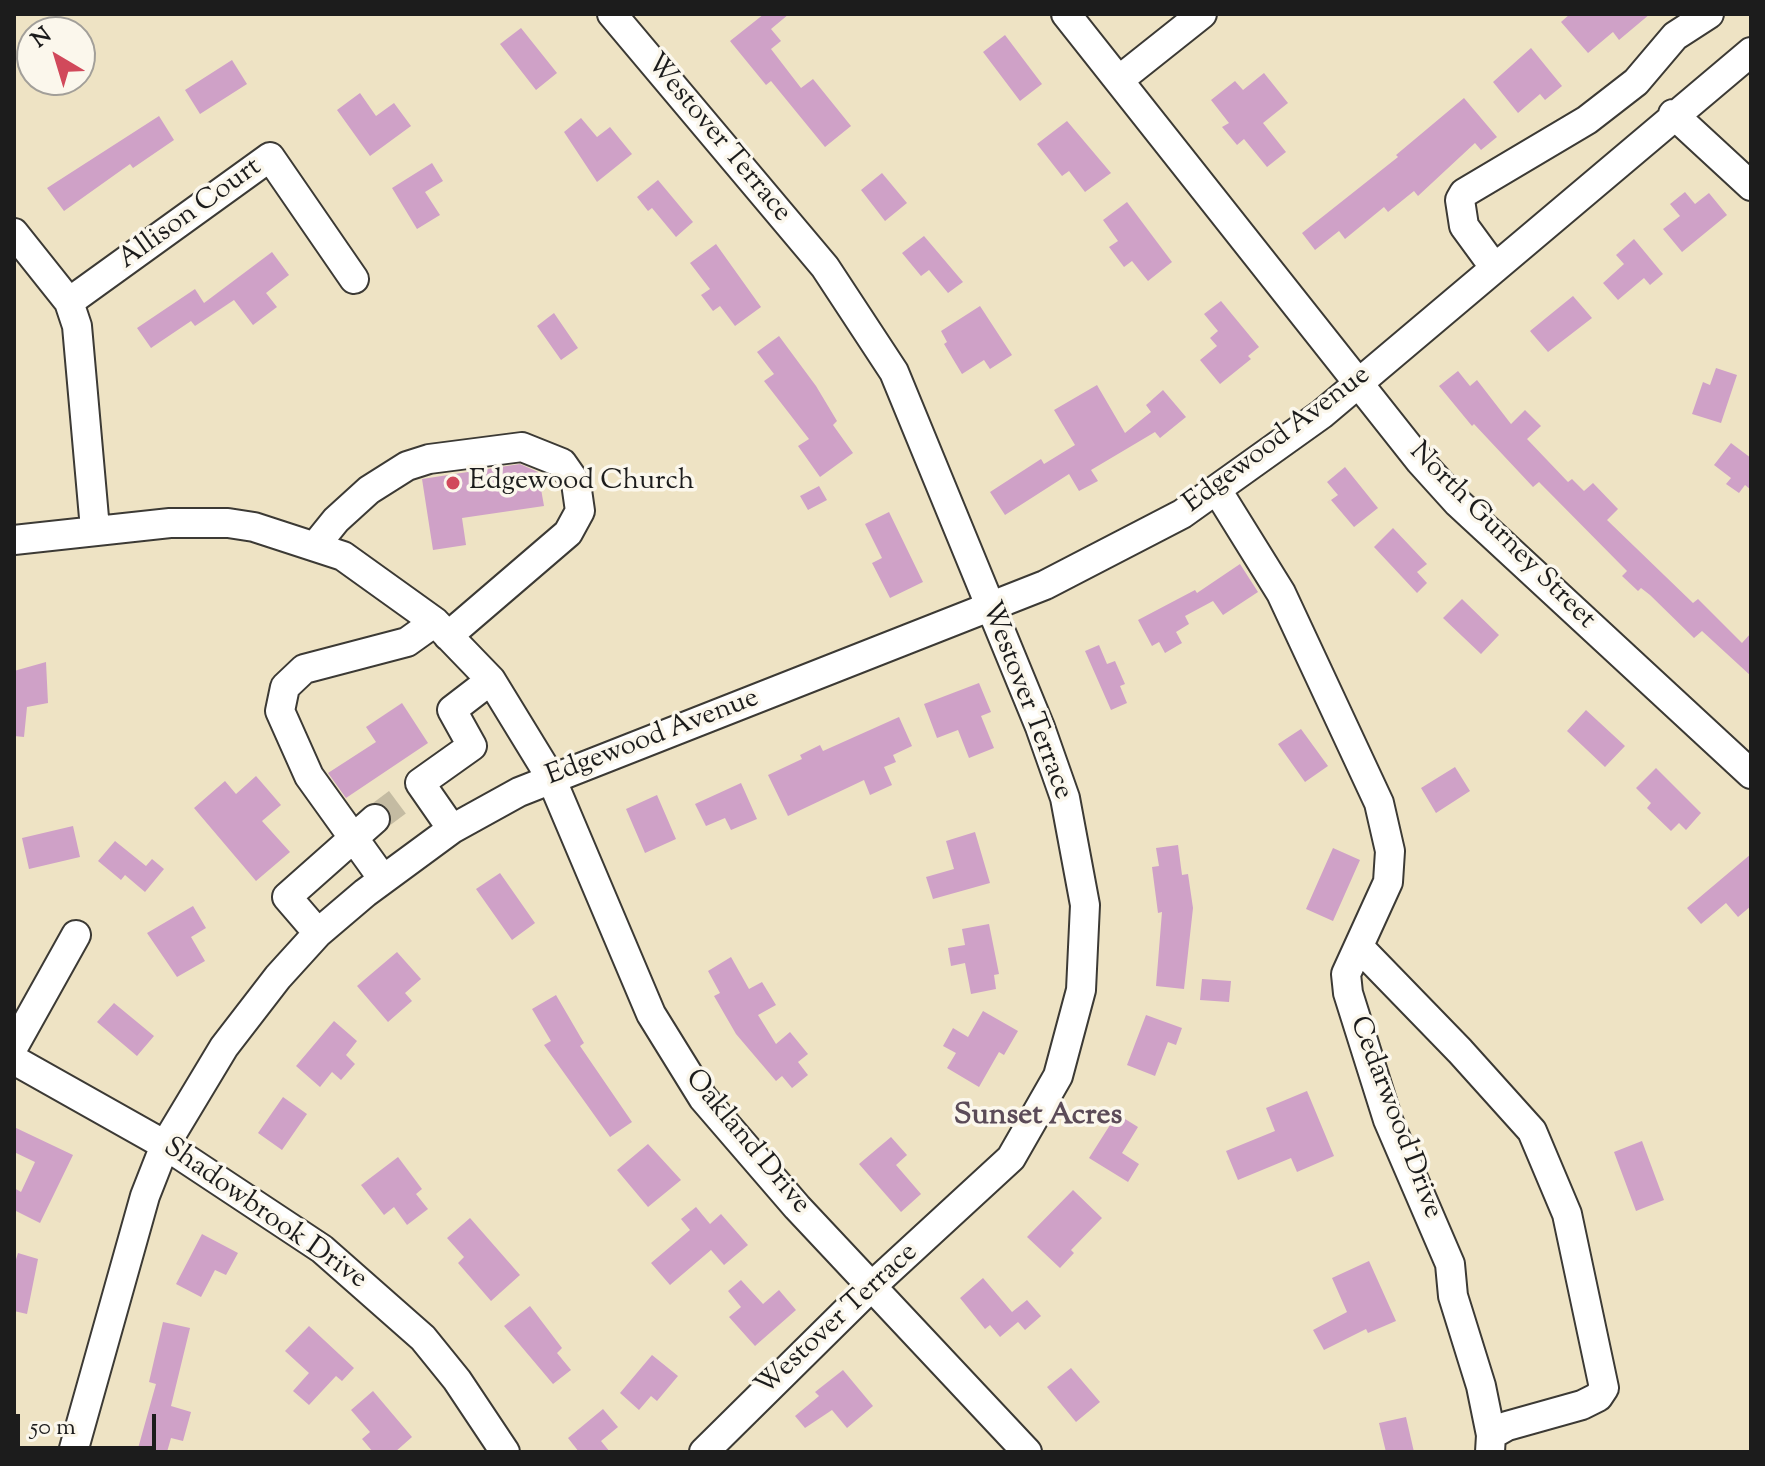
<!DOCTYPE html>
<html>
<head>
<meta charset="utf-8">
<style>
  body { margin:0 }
  #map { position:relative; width:1765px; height:1466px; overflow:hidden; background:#eee3c4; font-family:"Sorts Mill Goudy",serif }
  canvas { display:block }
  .frame { position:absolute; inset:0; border:16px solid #1c1c1c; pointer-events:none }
  .north { position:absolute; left:16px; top:16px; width:80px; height:80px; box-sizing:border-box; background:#fbf7ec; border:2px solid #a29f99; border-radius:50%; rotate:322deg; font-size:22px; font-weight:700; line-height:32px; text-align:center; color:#1c1c1c }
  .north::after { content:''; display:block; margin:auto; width:28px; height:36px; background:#d1495b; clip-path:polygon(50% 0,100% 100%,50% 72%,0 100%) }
  .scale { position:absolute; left:16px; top:1414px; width:140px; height:36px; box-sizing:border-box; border:4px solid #1c1c1c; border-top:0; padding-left:10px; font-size:24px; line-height:28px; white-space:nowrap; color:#1c1c1c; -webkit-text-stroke:6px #fbf7ec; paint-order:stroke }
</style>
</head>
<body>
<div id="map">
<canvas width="1765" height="1466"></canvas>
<div class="frame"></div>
<div class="north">N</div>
<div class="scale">50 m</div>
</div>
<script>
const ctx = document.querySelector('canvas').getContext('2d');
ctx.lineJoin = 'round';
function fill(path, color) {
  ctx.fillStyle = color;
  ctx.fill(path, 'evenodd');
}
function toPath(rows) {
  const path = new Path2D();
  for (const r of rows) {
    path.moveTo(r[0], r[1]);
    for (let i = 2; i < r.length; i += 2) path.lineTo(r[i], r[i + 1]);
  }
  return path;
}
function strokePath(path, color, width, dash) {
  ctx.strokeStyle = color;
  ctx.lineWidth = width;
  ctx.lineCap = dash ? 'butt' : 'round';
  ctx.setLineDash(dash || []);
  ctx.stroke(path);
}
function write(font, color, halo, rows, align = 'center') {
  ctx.font = font + ' "Sorts Mill Goudy",serif';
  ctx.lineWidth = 7;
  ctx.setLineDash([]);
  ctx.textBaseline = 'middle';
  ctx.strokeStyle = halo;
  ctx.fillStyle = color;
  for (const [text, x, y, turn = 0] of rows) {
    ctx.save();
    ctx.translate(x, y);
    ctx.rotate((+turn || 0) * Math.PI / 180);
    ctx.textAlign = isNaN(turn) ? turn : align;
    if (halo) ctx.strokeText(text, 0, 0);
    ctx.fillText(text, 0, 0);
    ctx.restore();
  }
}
const building = toPath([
  [764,14,789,14,771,29,781,41,771,49,801,88,813,79,851,126,825,147,771,81,766,85,730,41],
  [1570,14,1650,14,1619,40,1613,32,1588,53,1561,22],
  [521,28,557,73,536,90,500,44],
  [1005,35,1042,84,1020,101,983,52],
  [1531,48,1562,86,1545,100,1540,94,1518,113,1493,82],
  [232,60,247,84,200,114,185,90],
  [1264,73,1288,103,1263,123,1286,152,1267,167,1244,139,1237,145,1222,127,1229,123,1211,100,1235,81,1243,90],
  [360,93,376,116,394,103,411,126,370,156,337,110],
  [1464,98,1497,137,1481,150,1475,143,1418,196,1414,191,1388,212,1384,207,1345,239,1339,231,1315,250,1302,233,1398,157,1396,155],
  [159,116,174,140,133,168,130,164,64,211,47,188],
  [581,118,597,137,610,127,632,154,597,182,564,132],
  [1067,121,1111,173,1085,192,1069,171,1062,176,1037,144],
  [432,163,443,181,425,192,440,215,417,229,392,188],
  [882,173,907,203,885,221,861,190],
  [658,180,693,222,676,237,652,208,648,211,637,197],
  [1685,192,1695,204,1709,193,1727,215,1682,252,1663,229,1680,216,1670,204],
  [1127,202,1172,262,1148,281,1132,261,1124,267,1109,247,1118,241,1103,220],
  [924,236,963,282,948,293,929,270,921,276,902,253],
  [1634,239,1663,274,1650,285,1644,278,1618,300,1603,283,1624,264,1616,255],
  [716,244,761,307,735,326,720,306,713,311,701,295,710,289,690,263],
  [272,252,289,275,266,293,277,307,253,325,234,300,195,326,191,321,151,348,137,328,195,289,204,303],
  [1573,296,1592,318,1548,352,1530,331],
  [1221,301,1259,347,1248,356,1251,359,1220,384,1200,360,1217,346,1210,338,1218,331,1204,314],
  [980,306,1012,355,990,369,984,360,962,374,944,344,947,342,941,331],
  [554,313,578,348,561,360,537,326],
  [779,336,816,386,837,421,833,425,853,453,820,477,798,446,809,439,764,381,774,374,757,352],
  [1716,368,1737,375,1721,423,1692,414,1703,382,1710,385],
  [1458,371,1470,386,1477,380,1511,424,1525,410,1541,426,1527,439,1568,482,1572,479,1584,491,1593,483,1618,509,1607,520,1693,603,1698,599,1742,643,1751,633,1751,676,1702,631,1694,638,1650,595,1641,588,1638,591,1622,576,1627,571,1539,482,1533,487,1474,424,1472,426,1439,386],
  [1097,385,1125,433,1151,412,1146,405,1163,390,1186,417,1160,438,1155,432,1091,470,1098,481,1079,491,1069,474,1005,515,990,492,1041,459,1044,464,1075,445,1054,410],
  [1731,443,1751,458,1751,490,1745,485,1739,493,1726,484,1731,478,1714,465],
  [520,464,538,472,544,506,462,518,466,545,433,550,422,479],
  [1345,467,1378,508,1354,527,1331,500,1338,495,1327,482],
  [819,486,827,500,808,510,800,496],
  [889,512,923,582,890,598,872,563,882,558,865,524],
  [1393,528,1427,564,1417,572,1427,583,1417,593,1374,547],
  [1240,564,1258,592,1223,615,1213,601,1185,616,1189,624,1176,632,1182,643,1165,653,1159,642,1152,646,1138,620,1195,590,1197,593],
  [1462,599,1499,635,1481,654,1443,618],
  [1099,645,1107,664,1115,661,1125,684,1120,686,1127,703,1111,710,1085,651],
  [46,662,48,703,27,707,24,737,14,736,14,671],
  [979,683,991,712,981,716,994,748,969,758,958,730,937,738,924,704],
  [402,703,428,743,346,798,328,773,376,742,366,727],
  [1586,710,1625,746,1605,767,1567,731],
  [899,717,912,746,893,755,896,762,884,767,892,785,870,795,864,780,788,816,768,775,802,759,800,755,820,745,823,751],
  [1301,729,1328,766,1305,782,1278,744],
  [1455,767,1470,791,1436,813,1421,788],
  [1656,768,1701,813,1686,830,1679,823,1671,831,1647,808,1651,803,1636,788],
  [256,776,281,805,262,821,290,852,256,881,194,808,225,781,236,794],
  [741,783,757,819,731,830,725,818,706,826,695,804],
  [657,795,676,839,645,853,626,809],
  [73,826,80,857,29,869,22,838],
  [975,832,990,883,933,899,926,877,954,869,946,841],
  [115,841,146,866,152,859,164,869,145,892,125,875,121,880,98,861],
  [1178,845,1182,875,1188,874,1193,908,1184,989,1156,986,1162,912,1158,913,1152,867,1159,866,1156,848],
  [1333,848,1360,860,1333,921,1306,909],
  [1751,854,1751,906,1738,917,1726,903,1701,924,1687,908],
  [500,873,535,923,512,940,476,889],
  [193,906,206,928,191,937,205,961,177,977,147,933],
  [989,924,999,974,994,975,996,989,971,994,965,963,951,966,948,948,965,945,962,929],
  [397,952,421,979,405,993,412,1001,388,1022,357,986],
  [731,957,749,989,762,982,776,1005,758,1015,776,1044,790,1032,808,1054,798,1062,808,1075,792,1088,782,1076,776,1081,736,1034,714,996,720,993,708,971],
  [1202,979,1231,981,1229,1002,1200,1000],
  [556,995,584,1043,580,1046,632,1122,610,1137,544,1045,551,1041,532,1009],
  [114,1003,154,1036,137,1056,97,1022],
  [983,1011,1018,1031,1004,1055,999,1052,979,1087,947,1068,956,1053,943,1046,953,1028,968,1037],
  [1146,1015,1182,1028,1176,1045,1168,1042,1155,1076,1127,1065],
  [334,1021,357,1041,346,1055,355,1064,341,1080,332,1072,320,1087,296,1066],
  [1307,1091,1334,1156,1297,1172,1291,1158,1238,1180,1226,1151,1275,1131,1266,1108],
  [283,1097,307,1114,282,1150,258,1133],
  [1117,1114,1138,1127,1122,1153,1139,1164,1128,1182,1089,1158],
  [14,1127,73,1155,40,1223,14,1210,14,1188,21,1192,35,1162,14,1152],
  [891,1137,907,1155,896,1165,921,1194,901,1212,859,1164],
  [1642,1141,1664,1200,1636,1211,1614,1152],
  [648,1144,681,1180,648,1207,617,1170],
  [398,1157,422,1189,416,1194,428,1209,407,1225,394,1207,384,1215,361,1185],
  [1073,1190,1102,1218,1071,1250,1074,1253,1060,1268,1027,1237],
  [696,1207,710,1224,721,1214,748,1245,724,1265,711,1250,670,1285,651,1263,690,1230,681,1219],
  [470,1218,520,1275,491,1301,458,1263,464,1257,447,1238],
  [202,1234,238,1253,226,1275,215,1270,201,1297,176,1284],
  [18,1253,38,1259,27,1314,14,1311,14,1266],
  [1369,1261,1396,1321,1368,1333,1366,1329,1324,1350,1313,1330,1347,1312,1332,1278],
  [983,1278,1012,1312,1027,1300,1041,1316,1025,1330,1018,1322,1000,1337,990,1325,985,1329,960,1298],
  [741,1280,763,1304,779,1290,796,1310,755,1346,729,1317,741,1307,728,1291],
  [530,1306,562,1348,557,1353,571,1370,553,1384,504,1326],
  [163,1322,190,1328,171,1406,191,1412,183,1441,171,1438,167,1452,137,1452,156,1384,149,1382],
  [309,1326,354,1368,342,1381,336,1376,309,1405,293,1391,309,1373,285,1351],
  [652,1355,678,1376,657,1401,651,1396,639,1410,620,1393],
  [1071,1368,1100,1402,1076,1422,1047,1387],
  [843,1370,873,1406,847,1428,832,1410,805,1428,795,1416,819,1396,815,1392],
  [373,1391,412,1437,395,1452,373,1452,362,1439,370,1432,351,1410],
  [603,1409,618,1427,601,1441,610,1452,579,1452,568,1438],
  [1406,1417,1414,1452,1386,1452,1379,1423]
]);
const minorTunnel = toPath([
  [375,819,403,798]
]);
const minor = toPath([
  [612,14,825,267,894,372,1040,727,1065,798,1085,905,1081,990,1058,1076,1011,1158,873,1285,704,1452],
  [1066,14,1420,461,1458,503,1751,774],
  [1119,80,1202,14],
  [1673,114,1751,186],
  [14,233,69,302,77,326,95,529],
  [1494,267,1464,226,1460,200,1464,193,1587,120,1636,82,1675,36,1709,14],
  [69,302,270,157,354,279],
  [1217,490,1281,593,1379,803,1390,851,1388,882,1346,974,1348,993,1388,1120,1450,1264,1453,1296,1481,1386,1491,1435,1490,1452],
  [14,540,170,523,228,523,254,527,343,556,435,622,491,680,551,778,651,1014,703,1098,797,1207,1027,1452],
  [315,546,336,520,369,490,407,466,429,459,522,447,562,463,576,483,580,511,568,533,448,636],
  [452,829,420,783,472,746,452,710,491,680],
  [383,879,309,776,280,711,285,687,304,669,407,642,435,622],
  [318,933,287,897,375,819],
  [1360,948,1460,1051,1532,1131,1567,1214,1604,1388,1598,1397,1582,1405,1507,1426,1491,1435],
  [14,1046,76,935],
  [14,1060,165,1145,322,1249,423,1338,457,1380,505,1452],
  [73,1452,145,1196,165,1145,224,1047,278,977,318,933,365,893,452,829,519,792,1045,585,1182,514,1322,414,1751,52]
]);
const markers = [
  [453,483,8,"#d1495b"]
];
const streetNames = [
  ["Westover Terrace",717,139,50],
  ["Allison Court",191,215,-36],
  ["Edgewood Avenue",1278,441,-37],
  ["North Gurney Street",1501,537,45],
  ["Westover Terrace",1025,701,69],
  ["Edgewood Avenue",653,739,-21],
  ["Cedarwood Drive",1394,1118,69],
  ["Oakland Drive",746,1143,50],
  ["Shadowbrook Drive",264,1215,35],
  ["Westover Terrace",838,1321,-43]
];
const poiNames = [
  ["Edgewood Church",469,483]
];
const neighbourhoodNames = [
  ["Sunset Acres",1038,1118]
];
fill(building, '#cfa1c7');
strokePath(minorTunnel, '#c4bba2', 28, [28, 14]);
strokePath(minor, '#3c3a35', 32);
strokePath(minor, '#fff', 28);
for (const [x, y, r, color] of markers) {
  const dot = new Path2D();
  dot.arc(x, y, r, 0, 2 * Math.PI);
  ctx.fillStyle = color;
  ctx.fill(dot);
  strokePath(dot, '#fbf7ec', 3);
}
write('28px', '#1c1c1c', '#fbf7ec', streetNames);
write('28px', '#1c1c1c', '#fbf7ec', poiNames, 'left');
write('bold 30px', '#5b4b58', '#fbf7ec', neighbourhoodNames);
</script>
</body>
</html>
